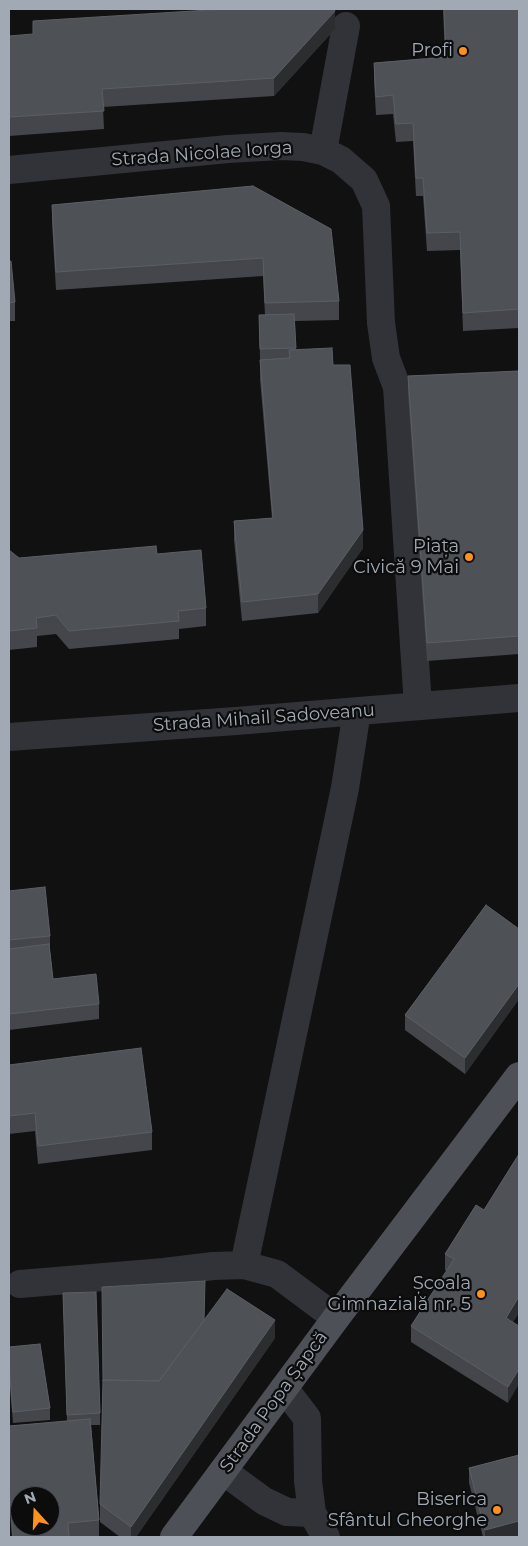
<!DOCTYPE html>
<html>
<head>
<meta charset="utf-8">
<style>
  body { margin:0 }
  #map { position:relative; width:528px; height:1546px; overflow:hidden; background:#111112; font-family:Montserrat,sans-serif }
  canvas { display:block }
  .frame { position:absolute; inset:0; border:10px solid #a1aab4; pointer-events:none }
  .north { position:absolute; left:10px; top:1486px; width:50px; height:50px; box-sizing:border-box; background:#0c0c0d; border:1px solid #484b50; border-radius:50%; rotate:340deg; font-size:14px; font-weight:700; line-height:20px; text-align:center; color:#a1aab4 }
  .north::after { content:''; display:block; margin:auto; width:18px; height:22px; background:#fe901d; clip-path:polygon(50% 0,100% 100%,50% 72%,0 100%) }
</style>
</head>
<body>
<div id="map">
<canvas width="528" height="1546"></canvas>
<div class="frame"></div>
<div class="north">N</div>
</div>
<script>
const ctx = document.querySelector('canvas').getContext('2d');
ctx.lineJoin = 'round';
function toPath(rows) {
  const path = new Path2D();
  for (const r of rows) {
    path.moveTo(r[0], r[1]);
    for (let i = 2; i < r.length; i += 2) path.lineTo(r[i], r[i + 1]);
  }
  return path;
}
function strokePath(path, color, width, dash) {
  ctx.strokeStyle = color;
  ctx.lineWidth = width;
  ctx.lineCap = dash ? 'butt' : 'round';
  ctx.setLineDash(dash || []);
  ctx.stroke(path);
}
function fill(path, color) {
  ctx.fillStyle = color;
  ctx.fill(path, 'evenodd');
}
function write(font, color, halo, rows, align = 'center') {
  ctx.font = font + ' Montserrat,sans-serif';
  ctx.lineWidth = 4.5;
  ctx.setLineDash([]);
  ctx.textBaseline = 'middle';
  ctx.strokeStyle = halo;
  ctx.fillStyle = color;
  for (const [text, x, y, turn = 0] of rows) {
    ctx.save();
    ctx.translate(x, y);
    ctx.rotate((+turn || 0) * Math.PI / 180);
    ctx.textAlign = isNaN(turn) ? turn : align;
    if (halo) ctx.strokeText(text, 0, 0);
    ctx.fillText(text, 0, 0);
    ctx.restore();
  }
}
const minor = toPath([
  [323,151,346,26],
  [9,170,228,149,281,146,303,147,323,151,341,160,364,180,376,206,381,323,386,358,397,387,418,706],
  [9,737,236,721,519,698],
  [244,1265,345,788,357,711],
  [20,1284,164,1272,213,1266,244,1265,277,1274,336,1318],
  [284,1388,307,1418,308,1481,312,1513,326,1537],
  [223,1471,264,1501,287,1512,312,1513]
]);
const major = toPath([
  [174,1537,336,1318,519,1076]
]);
const wall = toPath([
  [443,9,519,9,519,328,463,331,460,250,427,251,423,196,416,196,413,141,396,142,393,114,376,115,374,81,374,63,445,57],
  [335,29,274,96,103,107,104,129,9,136,9,36],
  [253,186,339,301,339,320,295,321,296,350,333,365,363,548,318,613,242,621,234,540,234,521,272,518,260,379,260,360,259,315,265,315,263,276,56,290,52,223,52,205],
  [9,261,15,302,15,321,9,321],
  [519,371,519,654,427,661,408,394,408,376],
  [9,550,19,558,157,554,206,608,206,626,179,629,179,639,69,649,56,634,37,636,37,647,9,650],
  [9,891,50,936,50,951,53,979,99,1004,99,1019,9,1030],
  [519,929,519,999,465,1074,405,1030,405,1015],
  [9,1065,152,1132,152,1150,38,1164,35,1131,9,1134],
  [519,1154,519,1314,518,1314,513,1322,508,1403,411,1342,411,1326,447,1271,445,1270,445,1254,484,1210],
  [63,1293,100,1413,100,1425,91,1425,99,1520,99,1536,84,1537,12,1537,9,1503,9,1426,67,1421],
  [275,1338,136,1537,120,1537,100,1522,100,1504],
  [9,1347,50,1408,50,1420,13,1423,9,1376],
  [519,1455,519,1536,516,1537,483,1537,469,1483,469,1468]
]);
const shadedWall = toPath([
  [335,11,335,29,274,96,274,78],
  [363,530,363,548,318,613,318,594],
  [519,984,519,999,465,1074,465,1058],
  [518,1298,518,1314,506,1333,506,1318],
  [275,1320,275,1338,136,1537,131,1537,131,1527],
  [519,1369,519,1384,508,1403,508,1387],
  [519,1521,519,1536,516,1537,485,1537,485,1530]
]);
const building = toPath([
  [225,9,334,9,335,11,274,78,102,89,104,111,9,117,9,36,33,34,33,21,225,9],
  [444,9,519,9,519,309,463,313,460,232,427,233,423,178,416,178,413,123,396,124,393,95,376,97,374,63,446,57,444,9],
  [253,186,331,229,339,301,265,303,263,258,56,272,52,205,253,186],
  [9,261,11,261,15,302,9,303,9,261],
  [294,314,296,348,260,349,259,315,294,314],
  [332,348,333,365,350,365,363,530,318,594,242,602,234,521,273,518,260,360,290,358,289,350,332,348],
  [519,371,519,636,427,643,408,376,519,371],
  [156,546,157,554,201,550,206,608,178,611,179,621,69,631,56,615,36,618,37,628,9,631,9,550,19,558,156,546],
  [45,887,50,936,9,940,9,891,45,887],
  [486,905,519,929,519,984,465,1058,405,1015,486,905],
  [49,944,53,979,96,974,99,1004,9,1014,9,949,49,944],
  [141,1048,152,1132,38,1146,35,1113,9,1116,9,1065,141,1048],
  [519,1154,519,1299,518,1298,506,1318,519,1326,519,1369,508,1387,411,1326,454,1259,445,1254,476,1205,484,1210,519,1154],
  [205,1281,204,1321,159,1381,103,1380,103,1381,102,1287,205,1281],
  [227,1289,275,1320,131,1527,100,1504,103,1380,159,1381,227,1289],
  [96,1292,100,1413,67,1415,63,1293,96,1292],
  [40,1344,50,1408,13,1412,9,1365,9,1347,40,1344],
  [90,1419,99,1520,68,1523,69,1537,13,1537,9,1487,9,1426,90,1419],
  [20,1496,50,1496,50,1526,20,1526,20,1496],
  [519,1455,519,1521,485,1530,469,1468,519,1455]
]);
const markers = [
  [463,51,5,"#fe901d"],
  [469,557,5,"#fe901d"],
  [481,1294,5,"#fe901d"],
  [497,1510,5,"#fe901d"]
];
const poiNames = [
  ["Profi",453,51],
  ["Piața",459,547],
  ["Civică 9 Mai",459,568],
  ["Școala",471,1284],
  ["Gimnazială nr. 5",471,1305],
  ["Biserica",487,1500],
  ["Sfântul Gheorghe",487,1521]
];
const streetNames = [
  ["Strada Nicolae Iorga",202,154,-4],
  ["Strada Mihail Sadoveanu",264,718,-4],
  ["Strada Popa Șapcă",274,1402,-54]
];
strokePath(minor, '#323338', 28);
strokePath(major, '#4d5157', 28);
fill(wall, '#44464b');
fill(shadedWall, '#2b2d2f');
fill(building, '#4e5156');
strokePath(building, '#5b5f65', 1);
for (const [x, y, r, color] of markers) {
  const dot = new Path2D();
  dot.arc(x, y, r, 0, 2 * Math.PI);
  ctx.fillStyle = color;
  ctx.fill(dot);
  strokePath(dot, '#0c0c0d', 2);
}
write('18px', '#a1aab4', '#0c0c0d', poiNames, 'right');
write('18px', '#a1aab4', '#0c0c0d', streetNames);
</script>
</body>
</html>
